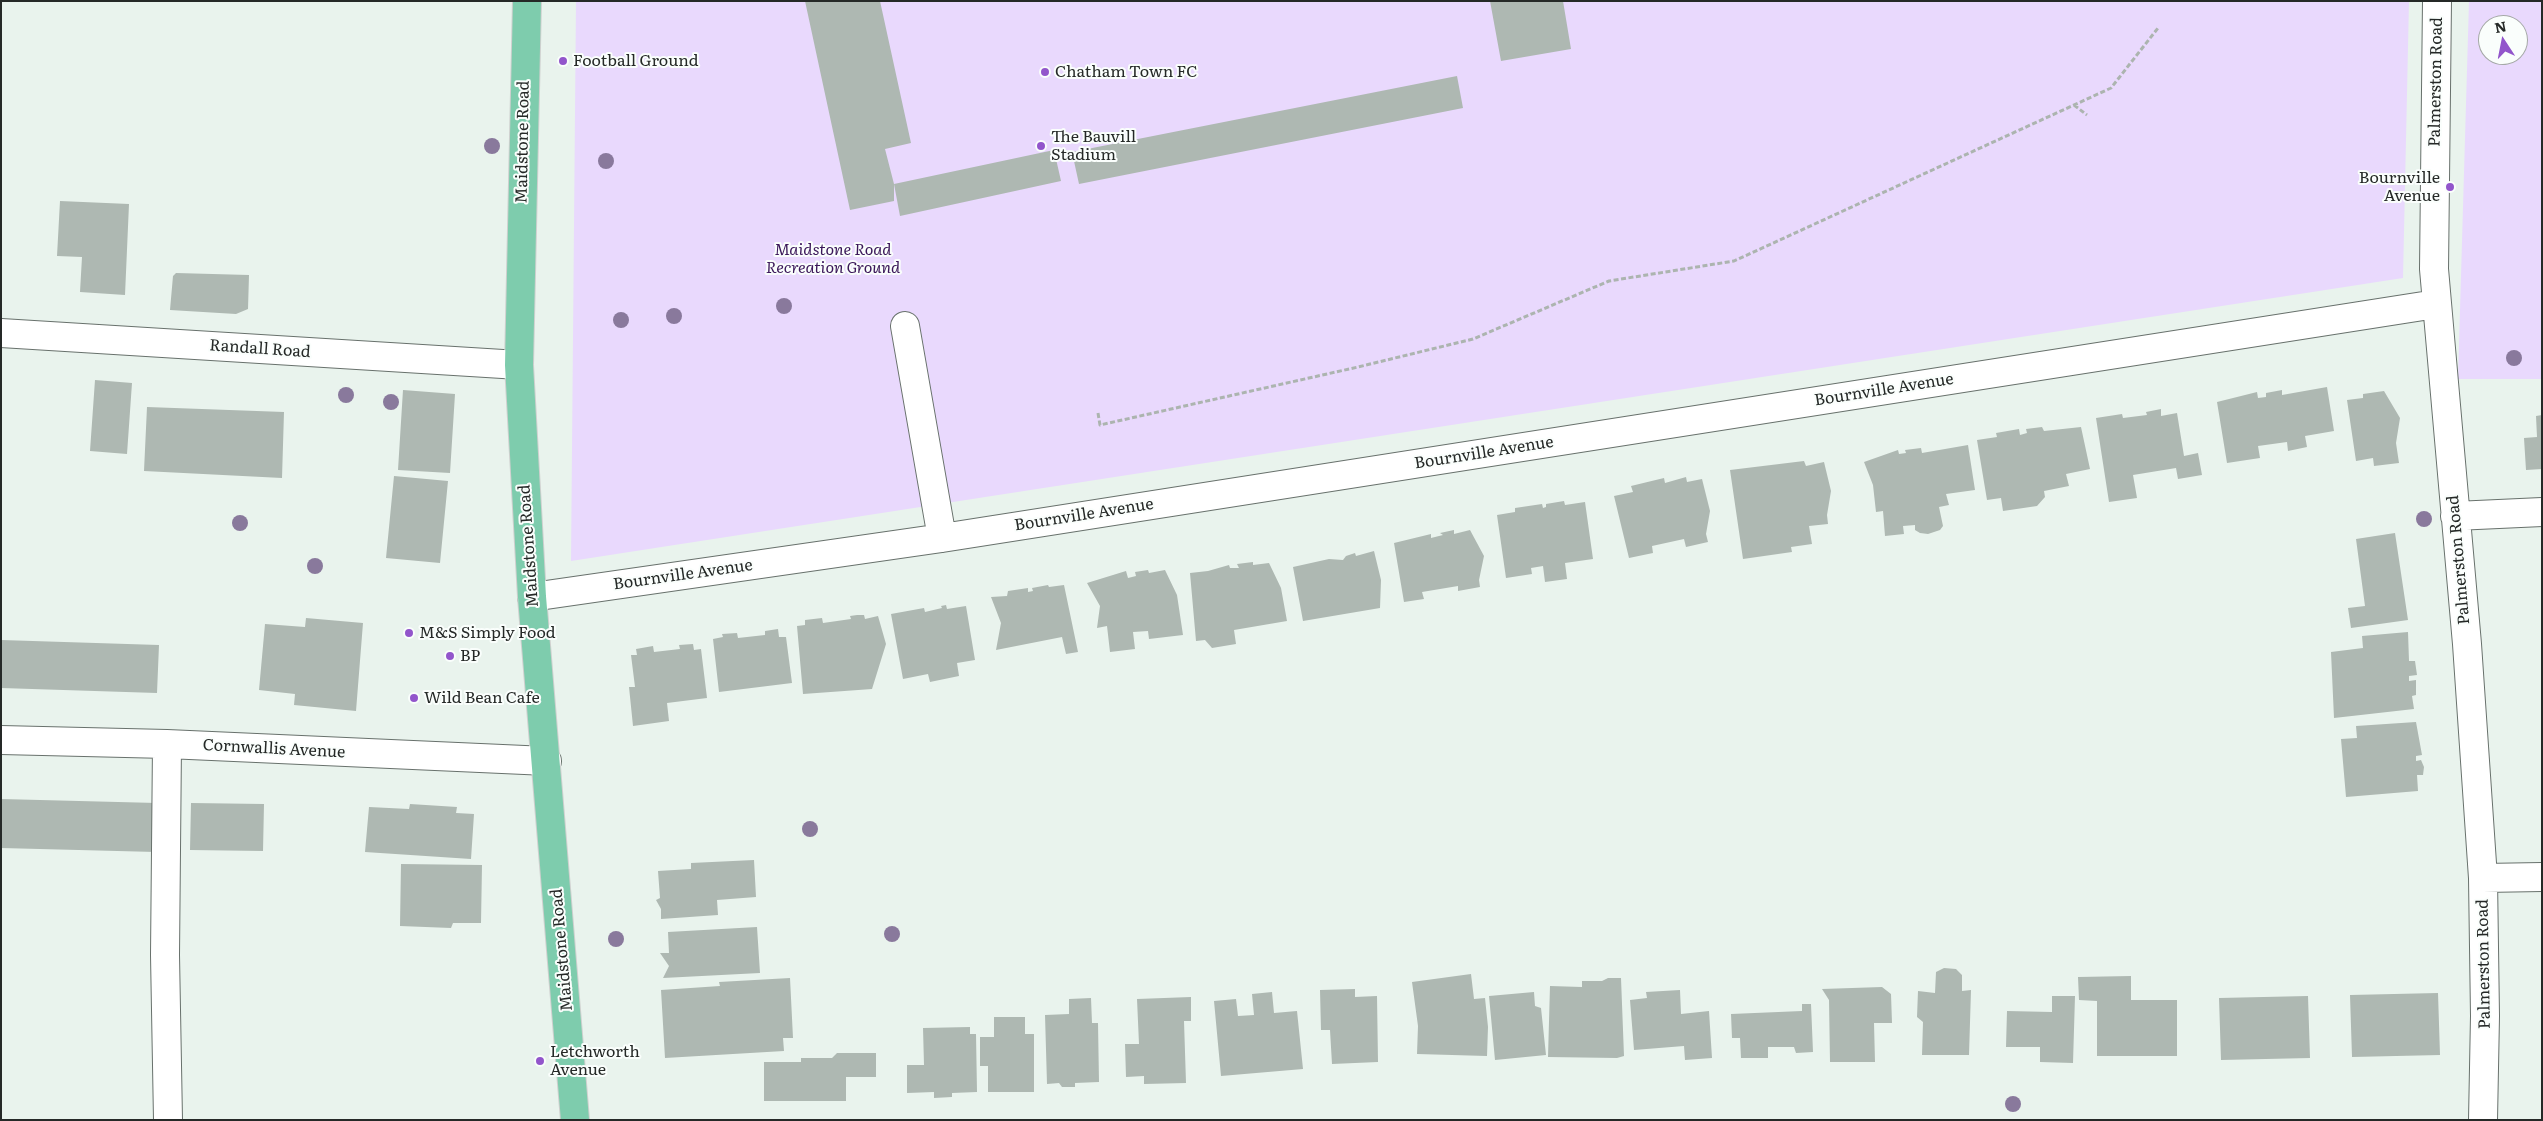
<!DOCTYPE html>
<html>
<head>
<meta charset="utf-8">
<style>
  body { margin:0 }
  #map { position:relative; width:2543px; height:1121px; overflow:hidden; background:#e9f3ed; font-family:Literata,serif }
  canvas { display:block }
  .frame { position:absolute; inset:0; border:2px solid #252927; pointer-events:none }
  .north { position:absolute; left:2478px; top:15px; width:50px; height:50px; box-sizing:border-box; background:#fafefc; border:1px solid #a5a9a7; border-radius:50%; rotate:349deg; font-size:14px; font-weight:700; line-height:20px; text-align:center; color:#252927 }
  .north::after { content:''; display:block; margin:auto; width:18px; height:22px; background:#9255cb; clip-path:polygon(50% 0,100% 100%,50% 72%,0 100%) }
</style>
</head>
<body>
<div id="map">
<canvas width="2543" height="1121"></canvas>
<div class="frame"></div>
<div class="north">N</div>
</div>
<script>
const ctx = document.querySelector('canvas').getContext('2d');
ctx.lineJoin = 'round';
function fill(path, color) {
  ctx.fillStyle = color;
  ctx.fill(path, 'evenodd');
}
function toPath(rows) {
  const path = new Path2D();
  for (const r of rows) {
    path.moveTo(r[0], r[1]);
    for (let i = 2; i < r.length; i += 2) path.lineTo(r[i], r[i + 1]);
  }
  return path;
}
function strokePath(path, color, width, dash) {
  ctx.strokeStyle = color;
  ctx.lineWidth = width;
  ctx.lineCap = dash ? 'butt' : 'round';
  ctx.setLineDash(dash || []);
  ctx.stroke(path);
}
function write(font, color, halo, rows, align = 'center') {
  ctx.font = font + ' Literata,serif';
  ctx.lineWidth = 4;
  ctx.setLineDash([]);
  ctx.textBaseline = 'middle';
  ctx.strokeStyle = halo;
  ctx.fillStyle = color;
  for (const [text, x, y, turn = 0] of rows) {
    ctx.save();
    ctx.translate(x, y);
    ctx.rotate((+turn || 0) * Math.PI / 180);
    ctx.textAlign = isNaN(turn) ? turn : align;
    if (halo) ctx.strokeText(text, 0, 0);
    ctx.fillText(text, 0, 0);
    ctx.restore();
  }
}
const green = toPath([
  [576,1,2409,1,2403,278,571,561],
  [2469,1,2542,1,2542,379,2458,379],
  [2488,25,2518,25,2518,55,2488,55]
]);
const building = toPath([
  [805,1,880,1,911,143,885,149,894,184,894,201,850,210],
  [1490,1,1563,1,1571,49,1501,61],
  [1457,76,1463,108,1079,184,1072,152],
  [1054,150,1061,181,900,216,894,184],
  [60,201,129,204,125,295,80,292,82,257,57,256],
  [176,273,249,275,248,309,236,314,170,310,173,276],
  [95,380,132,383,127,454,90,451],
  [2327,387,2334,431,2305,436,2307,447,2288,451,2287,442,2258,446,2260,458,2227,463,2217,402,2257,392,2258,398,2266,397,2266,393,2282,390,2282,395],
  [403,390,455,394,450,473,398,470],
  [2384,391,2400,418,2396,443,2399,463,2374,466,2373,458,2356,461,2347,400,2363,398,2363,394],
  [147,407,284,412,282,478,144,471],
  [2161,409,2161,416,2177,413,2184,456,2198,453,2202,475,2178,479,2176,468,2133,475,2137,498,2109,502,2096,418,2122,414,2123,418,2147,415,2146,412],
  [2542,415,2542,469,2526,470,2524,438,2537,437,2536,416],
  [2042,427,2044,431,2081,427,2090,469,2066,474,2069,486,2044,491,2045,497,2037,506,2003,511,2001,498,1987,500,1977,440,1997,437,1996,433,2019,429,2020,435,2027,433,2026,429],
  [1968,445,1975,490,1946,494,1949,505,1939,507,1943,526,1940,530,1928,534,1920,533,1915,530,1915,525,1903,526,1904,534,1885,536,1883,511,1876,512,1873,485,1864,462,1898,450,1899,454,1906,453,1905,450,1921,448,1922,453],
  [1804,461,1806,466,1824,462,1831,491,1827,515,1828,524,1809,526,1812,544,1791,547,1792,552,1743,559,1730,470],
  [394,476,448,481,440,563,386,558],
  [1686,477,1687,482,1702,479,1710,511,1706,534,1708,542,1686,547,1684,539,1652,546,1653,553,1629,558,1614,496,1633,492,1631,486,1664,478,1665,483],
  [1564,501,1565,505,1585,502,1593,559,1565,563,1567,579,1545,582,1543,566,1531,568,1532,574,1506,578,1497,515,1515,512,1515,508,1542,504,1543,508,1546,507,1546,504],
  [1454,530,1454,534,1470,530,1484,556,1479,580,1480,587,1458,591,1458,586,1422,592,1424,599,1404,602,1394,543,1431,534,1431,538,1443,535,1440,533],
  [2395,533,2408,620,2351,628,2348,608,2365,606,2356,539],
  [1374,551,1381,580,1380,608,1303,621,1293,567,1329,559,1343,560,1346,556,1355,553,1356,556],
  [1253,562,1253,565,1269,563,1281,588,1287,621,1234,630,1236,644,1212,648,1205,640,1196,641,1190,573,1208,571,1229,565,1230,568,1239,568,1237,564],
  [1148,570,1149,573,1165,570,1177,595,1183,635,1149,639,1148,631,1133,632,1135,649,1110,652,1107,626,1097,628,1100,606,1087,583,1126,571,1128,578,1136,576,1135,572],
  [1048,585,1049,587,1064,585,1078,652,1066,654,1062,637,996,650,1001,623,991,597,1007,596,1008,591,1028,588,1028,592,1033,591,1032,588],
  [946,605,947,609,966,606,975,660,957,663,959,676,930,682,928,674,903,679,891,614,924,608,925,612,942,608,941,606],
  [857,615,864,615,865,619,878,616,886,644,872,689,803,694,797,626,805,625,805,620,822,618,823,623,851,619,850,616],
  [306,618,363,623,356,711,294,705,295,694,259,690,265,624,305,627],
  [778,629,779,637,786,637,792,683,719,692,713,639,723,637,722,634,737,633,738,638,765,635,765,631],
  [2408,632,2409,661,2415,661,2417,675,2409,676,2409,681,2416,680,2416,695,2412,696,2414,709,2334,718,2331,652,2363,648,2362,636],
  [1,640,159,645,157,693,1,688],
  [693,644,694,650,701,649,707,698,667,703,669,721,633,726,629,687,635,687,631,655,637,655,636,649,653,646,654,652,680,649,679,645],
  [2416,722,2422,755,2416,756,2416,761,2421,760,2424,767,2423,775,2417,775,2418,791,2346,797,2341,739,2357,738,2356,726],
  [1,799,157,803,156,852,1,848],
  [191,803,264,804,263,851,190,850],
  [410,804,457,807,456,813,474,814,471,859,365,852,369,807,409,809],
  [754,860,756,897,717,900,718,915,661,919,661,909,656,900,660,898,658,871,691,869,691,863],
  [401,864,482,865,481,923,453,923,451,928,400,926],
  [757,927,760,973,663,978,669,966,660,953,669,953,668,932],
  [1944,968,1956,969,1962,975,1962,991,1971,990,1969,1055,1922,1055,1923,1022,1917,1017,1918,991,1935,993,1936,972],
  [1471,974,1474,999,1485,998,1488,1027,1487,1056,1417,1054,1418,1026,1412,982],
  [2131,976,2131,1000,2177,1000,2177,1056,2097,1056,2097,1001,2079,1000,2078,977],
  [790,978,793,1038,783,1038,784,1051,665,1058,661,990,720,986,719,982],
  [1608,978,1621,978,1624,1056,1617,1058,1548,1057,1550,986,1582,987,1582,981,1602,981],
  [1882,987,1891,994,1892,1023,1874,1023,1875,1062,1830,1062,1829,1000,1822,989],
  [1355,989,1355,997,1377,996,1378,1062,1332,1064,1330,1030,1321,1030,1320,990],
  [1680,990,1681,1014,1709,1011,1712,1058,1685,1060,1684,1046,1634,1050,1630,1000,1647,998,1646,992],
  [1272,992,1274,1013,1297,1011,1303,1069,1221,1076,1214,1001,1236,999,1238,1016,1254,1015,1252,994],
  [1534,992,1535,1006,1541,1008,1546,1055,1495,1060,1489,996],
  [2438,993,2440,1055,2352,1057,2350,995],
  [2052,996,2075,996,2073,1063,2040,1062,2040,1047,2006,1047,2007,1011,2052,1012],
  [2308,996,2310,1058,2221,1060,2219,998],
  [1191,997,1191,1021,1184,1021,1186,1083,1144,1084,1144,1076,1126,1077,1125,1044,1139,1044,1137,999],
  [1091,998,1092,1023,1098,1023,1099,1082,1075,1083,1075,1087,1062,1087,1059,1083,1047,1084,1045,1015,1069,1014,1069,999],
  [1802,1004,1811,1004,1813,1052,1796,1053,1794,1047,1768,1047,1768,1058,1741,1058,1740,1038,1732,1038,1731,1014,1802,1011],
  [994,1017,1025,1017,1025,1034,1034,1034,1034,1092,988,1092,988,1066,980,1066,980,1037,994,1037],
  [970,1027,970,1034,976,1034,977,1092,952,1093,952,1097,934,1098,934,1092,907,1093,907,1065,924,1065,923,1028],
  [837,1053,876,1053,876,1077,846,1077,846,1101,764,1101,764,1062,801,1062,801,1058,832,1058]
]);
const path = toPath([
  [2074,105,2087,115],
  [1098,413,1100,425,1358,367,1473,339,1609,281,1734,261,2111,88,2158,28]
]);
const minor = toPath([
  [2437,1,2434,269,2467,644,2483,878,2485,1016,2483,1120],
  [905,326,942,538],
  [1,333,519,365],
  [2455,516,2542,512],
  [532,597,942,538,2436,304],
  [1,740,167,744,547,761],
  [167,744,165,955,168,1120],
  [2483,878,2542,877]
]);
const major = toPath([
  [527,1,519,365,532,597,575,1120]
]);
const trees = [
  [492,146],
  [606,161],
  [784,306],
  [674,316],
  [621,320],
  [2514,358],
  [346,395],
  [391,402],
  [2424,519],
  [240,523],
  [315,566],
  [810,829],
  [892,934],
  [616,939],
  [2013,1104]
];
const markers = [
  [563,61,5,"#9255cb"],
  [1045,72,5,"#9255cb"],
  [1041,146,5,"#9255cb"],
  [2450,187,5,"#9255cb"],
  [409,633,5,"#9255cb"],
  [450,656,5,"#9255cb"],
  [414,698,5,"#9255cb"],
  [540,1061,5,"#9255cb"]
];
const poiNames = [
  ["Football Ground",573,61],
  ["Chatham Town FC",1055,72],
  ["The Bauvill",1051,137],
  ["Stadium",1051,155],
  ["Bournville",2440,178,"right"],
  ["Avenue",2440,196,"right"],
  ["M&S Simply Food",419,633],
  ["BP",460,656],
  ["Wild Bean Cafe",424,698],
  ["Letchworth",550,1052],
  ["Avenue",550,1070]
];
const streetNames = [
  ["Palmerston Road",2436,82,-89],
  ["Maidstone Road",523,142,-89],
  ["Randall Road",260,349,4],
  ["Bournville Avenue",1884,390,-9],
  ["Bournville Avenue",1484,453,-9],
  ["Bournville Avenue",1084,515,-9],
  ["Maidstone Road",529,546,-94],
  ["Palmerston Road",2459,560,-95],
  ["Bournville Avenue",683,575,-8],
  ["Cornwallis Avenue",274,749,3],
  ["Maidstone Road",562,950,-95],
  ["Palmerston Road",2484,964,-91]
];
const parkNames = [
  ["Maidstone Road",833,250],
  ["Recreation Ground",833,268]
];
fill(green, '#e9d9fd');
fill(building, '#aeb8b2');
strokePath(minor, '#68716c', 30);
strokePath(major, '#cfd0cf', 30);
strokePath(path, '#acb4af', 3, [5, 2.5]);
strokePath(minor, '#fff', 28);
strokePath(major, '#7eccad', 28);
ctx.fillStyle = '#89799c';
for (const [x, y] of trees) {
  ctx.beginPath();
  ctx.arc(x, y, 8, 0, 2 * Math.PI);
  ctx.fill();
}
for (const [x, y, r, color] of markers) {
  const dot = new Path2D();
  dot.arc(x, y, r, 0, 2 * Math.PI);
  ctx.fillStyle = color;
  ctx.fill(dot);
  strokePath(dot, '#fafefc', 2);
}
write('16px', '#252927', '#fafefc', poiNames, 'left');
write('16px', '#252927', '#fafefc', streetNames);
write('italic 16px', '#3a1659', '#fafefc', parkNames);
</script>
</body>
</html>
